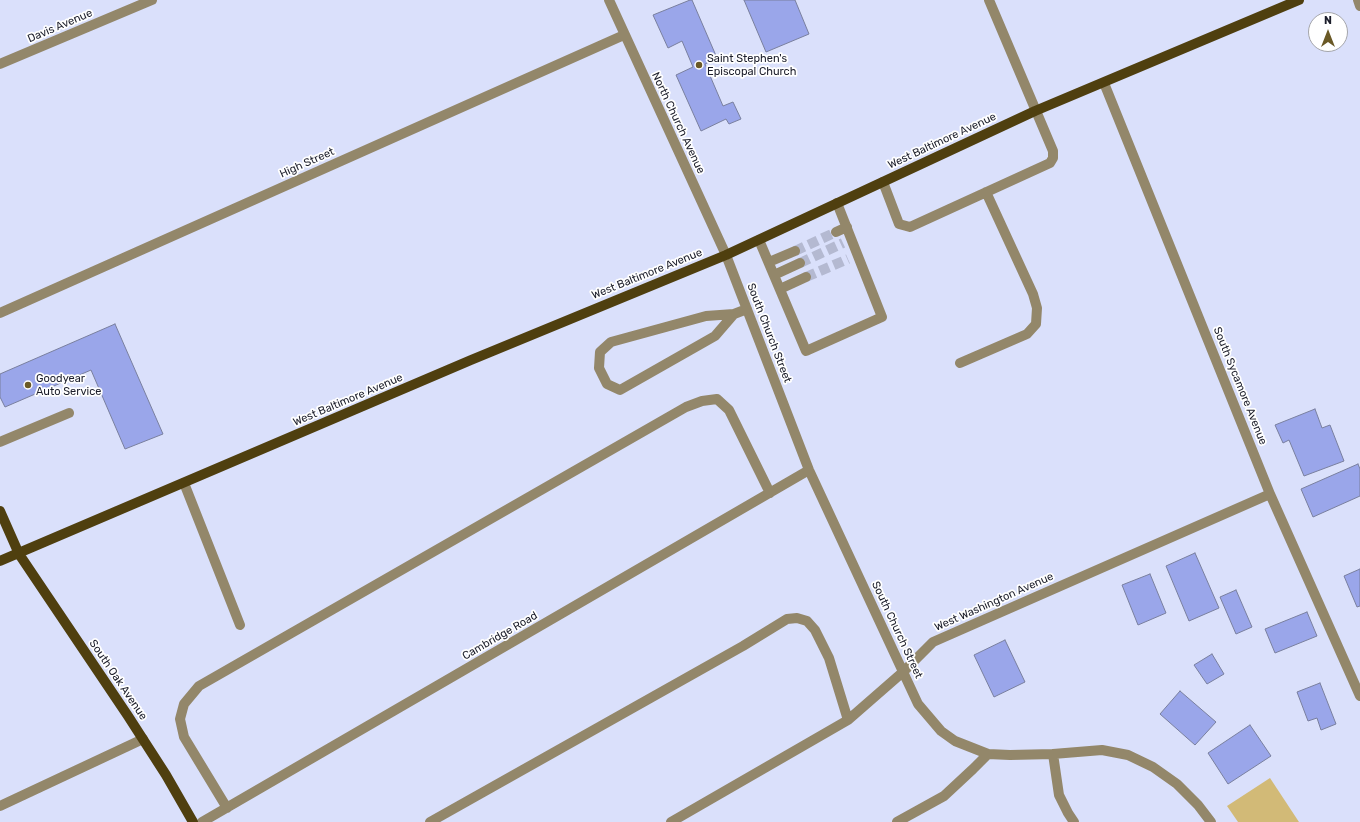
<!DOCTYPE html>
<html>
<head>
<meta charset="utf-8">
<style>
  body { margin:0 }
  #map { position:relative; width:1360px; height:822px; overflow:hidden; background:#dae0fb; font-family:Rubik,sans-serif }
  canvas { display:block }
  .north { position:absolute; left:1308px; top:12px; width:40px; height:40px; box-sizing:border-box; background:#fff; border:1px solid #a4a5aa; border-radius:50%; rotate:0deg; font-size:11px; font-weight:700; line-height:16px; text-align:center; color:#1b1d2a }
  .north::after { content:''; display:block; margin:auto; width:14px; height:18px; background:#6a5926; clip-path:polygon(50% 0,100% 100%,50% 72%,0 100%) }
</style>
</head>
<body>
<div id="map">
<canvas width="1360" height="822"></canvas>
<div class="north">N</div>
</div>
<script>
const ctx = document.querySelector('canvas').getContext('2d');
ctx.lineJoin = 'round';
function fill(path, color) {
  ctx.fillStyle = color;
  ctx.fill(path, 'evenodd');
}
function toPath(rows) {
  const path = new Path2D();
  for (const r of rows) {
    path.moveTo(r[0], r[1]);
    for (let i = 2; i < r.length; i += 2) path.lineTo(r[i], r[i + 1]);
  }
  return path;
}
function strokePath(path, color, width, dash) {
  ctx.strokeStyle = color;
  ctx.lineWidth = width;
  ctx.lineCap = dash ? 'butt' : 'round';
  ctx.setLineDash(dash || []);
  ctx.stroke(path);
}
function write(font, color, halo, rows, align = 'center') {
  ctx.font = font + ' Rubik,sans-serif';
  ctx.lineWidth = 3.5;
  ctx.setLineDash([]);
  ctx.textBaseline = 'middle';
  ctx.strokeStyle = halo;
  ctx.fillStyle = color;
  for (const [text, x, y, turn = 0] of rows) {
    ctx.save();
    ctx.translate(x, y);
    ctx.rotate((+turn || 0) * Math.PI / 180);
    ctx.textAlign = isNaN(turn) ? turn : align;
    if (halo) ctx.strokeText(text, 0, 0);
    ctx.fillText(text, 0, 0);
    ctx.restore();
  }
}
const green = toPath([
  [1270,778,1299,822,1238,822,1227,806]
]);
const building = toPath([
  [690,0,692,0,717,58,705,64,723,106,733,102,741,119,729,124,726,119,701,131,676,75,693,67,682,41,668,48,653,15,690,0],
  [744,0,795,0,809,34,766,52,744,0],
  [115,324,163,434,125,449,91,370,5,407,0,397,0,374,115,324],
  [1315,409,1322,428,1330,425,1344,461,1304,476,1289,440,1283,443,1275,425,1315,409],
  [1358,464,1360,469,1360,496,1313,517,1301,489,1358,464],
  [1195,553,1219,608,1189,621,1166,566,1195,553],
  [1360,569,1360,606,1357,607,1344,576,1360,569],
  [1150,574,1166,613,1138,625,1122,585,1150,574],
  [1236,590,1252,627,1236,634,1220,597,1236,590],
  [1307,612,1317,636,1275,653,1265,629,1307,612],
  [1005,640,1025,682,994,697,974,655,1005,640],
  [1212,654,1224,674,1207,684,1194,665,1212,654],
  [1320,683,1336,724,1321,730,1317,718,1308,721,1297,692,1320,683],
  [1180,691,1216,722,1195,745,1160,714,1180,691],
  [1250,725,1271,756,1228,784,1208,753,1250,725]
]);
const minorTunnel = toPath([
  [795,251,836,232],
  [800,263,843,243],
  [806,277,848,259]
]);
const minor = toPath([
  [609,0,726,255,809,470,918,704,941,731,955,741,988,754,1010,755,1053,754,1102,750,1128,755,1153,767,1177,784,1198,805,1211,822],
  [1358,0,1360,6],
  [0,64,152,0],
  [1104,83,1270,494,1360,696],
  [883,182,899,224,910,227,1050,163,1053,158,1053,151,989,0],
  [836,232,847,227],
  [759,240,806,351,882,317,837,203],
  [769,262,795,251],
  [774,275,800,263],
  [780,289,806,277],
  [0,313,624,35],
  [734,314,706,316,611,342,600,352,599,368,607,384,620,390,715,336,734,314,747,309],
  [960,363,1027,334,1036,324,1037,308,1033,294,986,192],
  [0,442,69,413],
  [184,483,240,625],
  [1053,754,1059,795,1068,813,1074,822],
  [0,806,143,739],
  [227,808,184,737,180,719,184,704,199,686,686,407,702,401,717,399,729,410,770,493],
  [202,822,809,470],
  [430,822,743,646,787,619,797,618,807,621,815,630,829,658,848,720],
  [671,822,848,720,903,672,933,642,1270,494],
  [897,822,944,796,973,769,988,754]
]);
const major = toPath([
  [0,511,19,554,128,716,166,775,193,822],
  [0,561,471,360,726,255,1035,111,1299,0]
]);
const markers = [
  [699,65,4,"#6a5926"],
  [28,385,4,"#6a5926"]
];
const streetNames = [
  ["Davis Avenue",60,26,-23],
  ["North Church Avenue",678,123,65],
  ["West Baltimore Avenue",942,141,-25],
  ["High Street",307,163,-24],
  ["West Baltimore Avenue",647,274,-22],
  ["South Church Street",769,333,69],
  ["South Sycamore Avenue",1240,386,68],
  ["West Baltimore Avenue",348,400,-23],
  ["West Washington Avenue",994,602,-24],
  ["South Church Street",897,630,65],
  ["Cambridge Road",500,636,-30],
  ["South Oak Avenue",118,680,56]
];
const poiNames = [
  ["Saint Stephen's",707,59],
  ["Episcopal Church",707,72],
  ["Goodyear",36,379],
  ["Auto Service",36,392]
];
fill(green, '#d2ba77');
fill(building, '#9aa6ea');
strokePath(building, '#797f9e', 1);
strokePath(minorTunnel, '#b4b9d1', 10, [10, 5]);
strokePath(minor, '#93876a', 10);
strokePath(major, '#4f3f0f', 10);
for (const [x, y, r, color] of markers) {
  const dot = new Path2D();
  dot.arc(x, y, r, 0, 2 * Math.PI);
  ctx.fillStyle = color;
  ctx.fill(dot);
  strokePath(dot, '#fff', 1.5);
}
write('11px', '#1b1d2a', '#fff', streetNames);
write('11px', '#1b1d2a', '#fff', poiNames, 'left');
</script>
</body>
</html>
